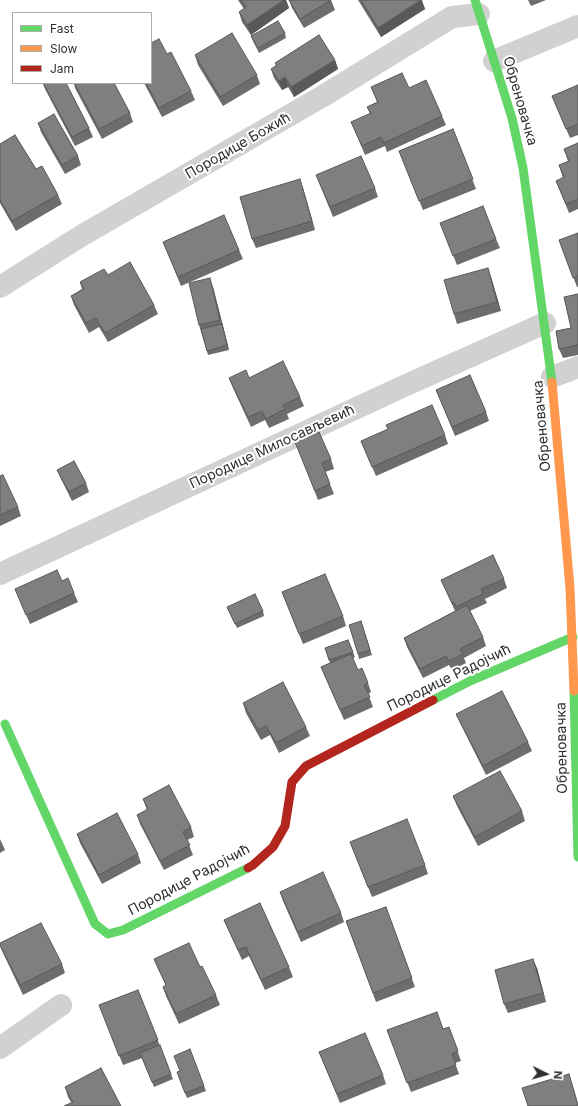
<!DOCTYPE html>
<html>
<head>
<meta charset="utf-8">
<style>
  body { margin:0 }
  #map { position:relative; width:578px; height:1106px; overflow:hidden; background:#fff; font-family:Inter,sans-serif }
  canvas { display:block }
  .legend { position:absolute; left:12px; top:12px; width:140px; height:72px; box-sizing:border-box; background:#fff; border:1px solid #acacac; margin:0; padding:5px 7px; list-style:none; font-size:12px; color:#2f2f2f }
  .legend li { display:flex; align-items:center; gap:8px; height:20px }
  .legend b { width:20px; border:1px solid #acacac }
  .north { position:absolute; left:526px; top:1054px; width:40px; height:40px; -webkit-text-stroke:3px #fff; paint-order:stroke; rotate:95deg; font-size:11px; font-weight:700; line-height:16px; text-align:center; color:#2f2f2f }
  .north::after { content:''; display:block; margin:auto; width:14px; height:18px; background:#2f2f2f; clip-path:polygon(50% 0,100% 100%,50% 72%,0 100%) }
</style>
</head>
<body>
<div id="map">
<canvas width="578" height="1106"></canvas>
<ul class="legend">
<li><b style="height:5px;background:#63d668"></b>Fast</li>
<li><b style="height:5px;background:#ff974d"></b>Slow</li>
<li><b style="height:5px;background:#b3261e"></b>Jam</li>
</ul>
<div class="north">N</div>
</div>
<script>
const ctx = document.querySelector('canvas').getContext('2d');
ctx.lineJoin = 'round';
function toPath(rows) {
  const path = new Path2D();
  for (const r of rows) {
    path.moveTo(r[0], r[1]);
    for (let i = 2; i < r.length; i += 2) path.lineTo(r[i], r[i + 1]);
  }
  return path;
}
function strokePath(path, color, width, dash) {
  ctx.strokeStyle = color;
  ctx.lineWidth = width;
  ctx.lineCap = dash ? 'butt' : 'round';
  ctx.setLineDash(dash || []);
  ctx.stroke(path);
}
function fill(path, color) {
  ctx.fillStyle = color;
  ctx.fill(path, 'evenodd');
}
function write(font, color, halo, rows, align = 'center') {
  ctx.font = font + ' Inter,sans-serif';
  ctx.lineWidth = 4;
  ctx.setLineDash([]);
  ctx.textBaseline = 'middle';
  ctx.strokeStyle = halo;
  ctx.fillStyle = color;
  for (const [text, x, y, turn = 0] of rows) {
    ctx.save();
    ctx.translate(x, y);
    ctx.rotate((+turn || 0) * Math.PI / 180);
    ctx.textAlign = isNaN(turn) ? turn : align;
    if (halo) ctx.strokeText(text, 0, 0);
    ctx.fillText(text, 0, 0);
    ctx.restore();
  }
}
const street = toPath([
  [494,61,578,26],
  [0,287,81,236,323,96,452,17,479,14],
  [552,377,578,367],
  [0,574,404,386,545,323],
  [0,1048,61,1005]
]);
const fast = toPath([
  [475,0,512,118,523,168,552,382],
  [574,691,578,857],
  [433,700,470,681,573,637],
  [5,724,95,924,108,934,123,930,248,868]
]);
const slow = toPath([
  [552,382,570,588,574,691]
]);
const jam = toPath([
  [248,868,253,865,273,847,285,826,292,782,306,766,433,700]
]);
const wall = toPath([
  [238,0,286,0,289,8,251,35,242,22,239,12,244,9],
  [289,0,331,0,335,10,304,28,292,8],
  [358,0,422,0,425,9,381,37],
  [528,0,546,0,531,6],
  [285,33,286,38,259,53,253,41,251,36],
  [167,54,191,91,195,100,162,117,144,83,151,83],
  [195,55,257,75,260,84,223,106,198,65],
  [335,60,338,69,294,97,288,87,282,90,274,78,271,69,276,66,275,63],
  [43,83,66,83,89,128,93,137,75,146,45,89],
  [74,83,114,83,130,113,133,122,102,139,75,88],
  [578,85,578,135,570,138,552,96],
  [371,87,409,88,442,116,446,125,387,152,385,146,365,155,351,122,370,114,367,107,377,102],
  [38,123,78,156,81,165,65,174,41,132],
  [453,129,476,189,423,210,399,151],
  [578,143,578,209,569,213,556,181,563,178,559,165,568,161,564,149],
  [0,144,36,169,58,195,62,204,16,231,0,203],
  [316,175,375,188,378,197,333,217],
  [300,179,315,230,256,248,252,239],
  [440,223,496,239,500,248,457,265],
  [578,233,578,287,577,287,559,240],
  [163,242,239,250,243,259,181,286],
  [108,275,154,305,158,314,108,342,99,327,89,333,74,305,71,296,82,289,80,282],
  [491,277,501,311,457,324,454,314],
  [213,287,229,350,208,355,199,325],
  [578,294,578,355,563,358,559,349,571,328],
  [229,378,249,378,300,397,304,406,287,414,289,419,269,428,265,420,251,427,233,388],
  [436,390,486,412,489,421,455,436],
  [445,435,448,444,376,476,361,441],
  [295,442,331,459,334,469,325,472,334,494,318,500],
  [57,470,86,483,89,492,72,501,61,479],
  [0,476,18,507,21,516,0,526],
  [504,579,507,588,485,599,487,603,470,611,483,637,486,646,464,658,466,663,452,670,449,665,423,678,407,647,404,638,455,611,445,589,441,580],
  [62,581,74,593,78,602,30,624,15,589],
  [282,592,343,616,346,626,303,644],
  [227,607,263,611,264,616,237,628],
  [361,621,372,655,359,659,358,654],
  [348,640,355,657,353,658,358,670,368,683,371,692,368,694,373,707,344,720,325,676,321,667,330,663,325,648],
  [243,703,306,727,310,736,279,753,270,735,261,740,246,713],
  [456,714,528,742,532,751,486,775,460,723],
  [453,796,522,811,525,821,478,846,457,806],
  [143,799,191,827,194,837,187,840,193,855,164,870,140,824,137,815,147,810],
  [77,834,138,854,141,863,102,884,80,843],
  [0,839,5,850,0,853],
  [350,842,425,865,428,874,372,897],
  [280,892,341,913,344,922,301,942,283,901],
  [386,907,415,987,376,1002,346,921],
  [224,920,289,967,293,977,265,990,249,956,242,960,228,929],
  [0,946,62,964,65,973,23,995,3,953],
  [154,959,216,995,220,1005,179,1024,166,996,163,987,166,985,158,969],
  [537,968,546,1002,508,1013,504,1004],
  [138,990,173,1079,154,1087,142,1058,123,1065,99,1005],
  [449,1027,461,1061,455,1063,459,1074,411,1092,387,1030,443,1029],
  [190,1049,206,1091,187,1098,177,1072,180,1071],
  [319,1052,383,1075,386,1084,340,1103],
  [65,1087,121,1106,71,1102,68,1097]
]);
const shadedWall = toPath([
  [284,0,286,0,289,8,251,35,247,25],
  [421,0,425,9,381,37,378,28],
  [335,60,338,69,294,97,291,87],
  [285,77,288,87,282,90,279,81],
  [300,179,303,188,315,230,312,221],
  [488,268,491,277,501,311,497,302],
  [210,278,213,287,229,350,227,345],
  [533,959,537,968,546,1002,543,993],
  [569,1074,572,1083,578,1103,578,1105]
]);
const building = toPath([
  [241,0,284,0,247,25,239,12,246,7,241,0],
  [289,0,331,0,300,19,289,0],
  [361,0,421,0,378,28,361,0],
  [278,21,285,33,258,48,251,36,278,21],
  [232,33,257,75,220,97,195,55,232,33],
  [319,35,335,60,291,87,285,77,279,81,271,69,277,65,275,63,319,35],
  [159,39,167,54,171,52,191,91,159,108,146,83,151,83,151,43,159,39],
  [402,73,409,88,426,80,442,116,384,143,381,137,362,146,351,122,371,113,367,107,378,102,371,87,402,73],
  [43,83,66,83,89,128,72,137,43,83],
  [74,83,114,83,130,113,99,129,74,83],
  [578,85,578,124,566,129,552,96,578,85],
  [54,114,78,156,62,165,38,123,54,114],
  [453,129,473,179,419,201,399,151,453,129],
  [15,135,36,169,42,166,58,195,12,221,0,200,0,144,15,135],
  [578,143,578,199,566,204,556,181,564,177,559,165,569,161,564,149,578,143],
  [361,156,375,188,330,207,316,175,361,156],
  [300,179,312,221,252,239,240,197,300,179],
  [483,206,496,239,453,256,440,223,483,206],
  [224,215,239,250,178,277,163,242,224,215],
  [578,233,578,276,573,278,559,240,578,233],
  [130,262,154,305,105,333,96,318,86,323,71,296,84,289,80,282,104,269,108,275,130,262],
  [488,268,497,302,454,314,444,280,488,268],
  [210,278,220,320,199,325,189,283,210,278],
  [578,294,578,345,559,349,556,331,571,328,564,297,578,294],
  [222,324,227,345,207,351,201,329,222,324],
  [283,361,300,397,283,405,285,409,266,419,262,411,248,417,229,378,246,370,249,378,283,361],
  [470,375,486,412,452,427,436,390,470,375],
  [432,405,445,435,372,467,361,441,388,429,386,425,432,405],
  [319,432,331,459,322,463,330,484,315,491,295,442,319,432],
  [74,461,86,483,69,492,57,470,74,461],
  [3,475,18,507,0,515,0,476,3,475],
  [493,555,504,579,481,589,483,594,456,607,454,602,452,603,441,580,493,555],
  [57,570,62,581,68,578,74,593,26,615,15,589,57,570],
  [325,574,343,616,299,634,282,592,325,574],
  [255,594,263,611,235,624,227,607,255,594],
  [467,605,483,637,460,649,463,654,449,661,446,656,420,669,404,638,467,605],
  [361,621,370,650,358,654,349,625,361,621],
  [348,640,353,652,329,660,325,648,348,640],
  [351,654,358,670,362,668,368,683,364,685,370,697,340,710,321,667,351,654],
  [283,682,306,727,276,743,266,726,258,730,243,703,283,682],
  [502,691,528,742,483,766,456,714,502,691],
  [500,771,522,811,475,837,453,796,500,771],
  [169,785,191,827,183,832,190,845,160,861,137,815,148,809,143,799,169,785],
  [117,813,138,854,99,875,77,834,117,813],
  [407,819,425,865,368,887,350,842,407,819],
  [323,872,341,913,298,932,280,892,323,872],
  [260,903,289,967,261,980,246,947,238,950,224,920,260,903],
  [386,907,412,978,373,993,346,921,386,907],
  [41,923,62,964,20,985,0,945,0,943,41,923],
  [189,943,200,967,202,966,216,995,176,1014,163,987,166,985,154,959,189,943],
  [533,959,543,993,504,1004,495,970,533,959],
  [138,990,158,1040,119,1056,99,1005,138,990],
  [437,1012,443,1029,449,1027,458,1051,452,1054,456,1065,407,1083,387,1030,437,1012],
  [365,1033,383,1075,337,1094,319,1052,365,1033],
  [160,1045,171,1074,152,1082,140,1053,160,1045],
  [190,1049,204,1086,185,1093,177,1072,180,1071,174,1056,190,1049],
  [101,1068,121,1106,64,1106,73,1102,65,1087,101,1068],
  [569,1074,578,1106,528,1106,522,1088,569,1074]
]);
const streetNames = [
  ["Обреновачка",520,101,74],
  ["Породице Божић",238,146,-30],
  ["Обреновачка",542,426,-95],
  ["Породице Милосављевић",272,447,-25],
  ["Породице Радојчић",449,678,-26],
  ["Обреновачка",562,748,-91],
  ["Породице Радојчић",189,880,-28]
];
strokePath(street, '#d1d1d1', 22);
strokePath(fast, '#63d668', 9);
strokePath(slow, '#ff974d', 9);
strokePath(jam, '#b3261e', 9);
fill(wall, '#6d6d6d');
fill(shadedWall, '#595959');
fill(building, '#7f7f7f');
strokePath(building, '#595959', 1);
write('14px', '#2f2f2f', '#fff', streetNames);
</script>
</body>
</html>
